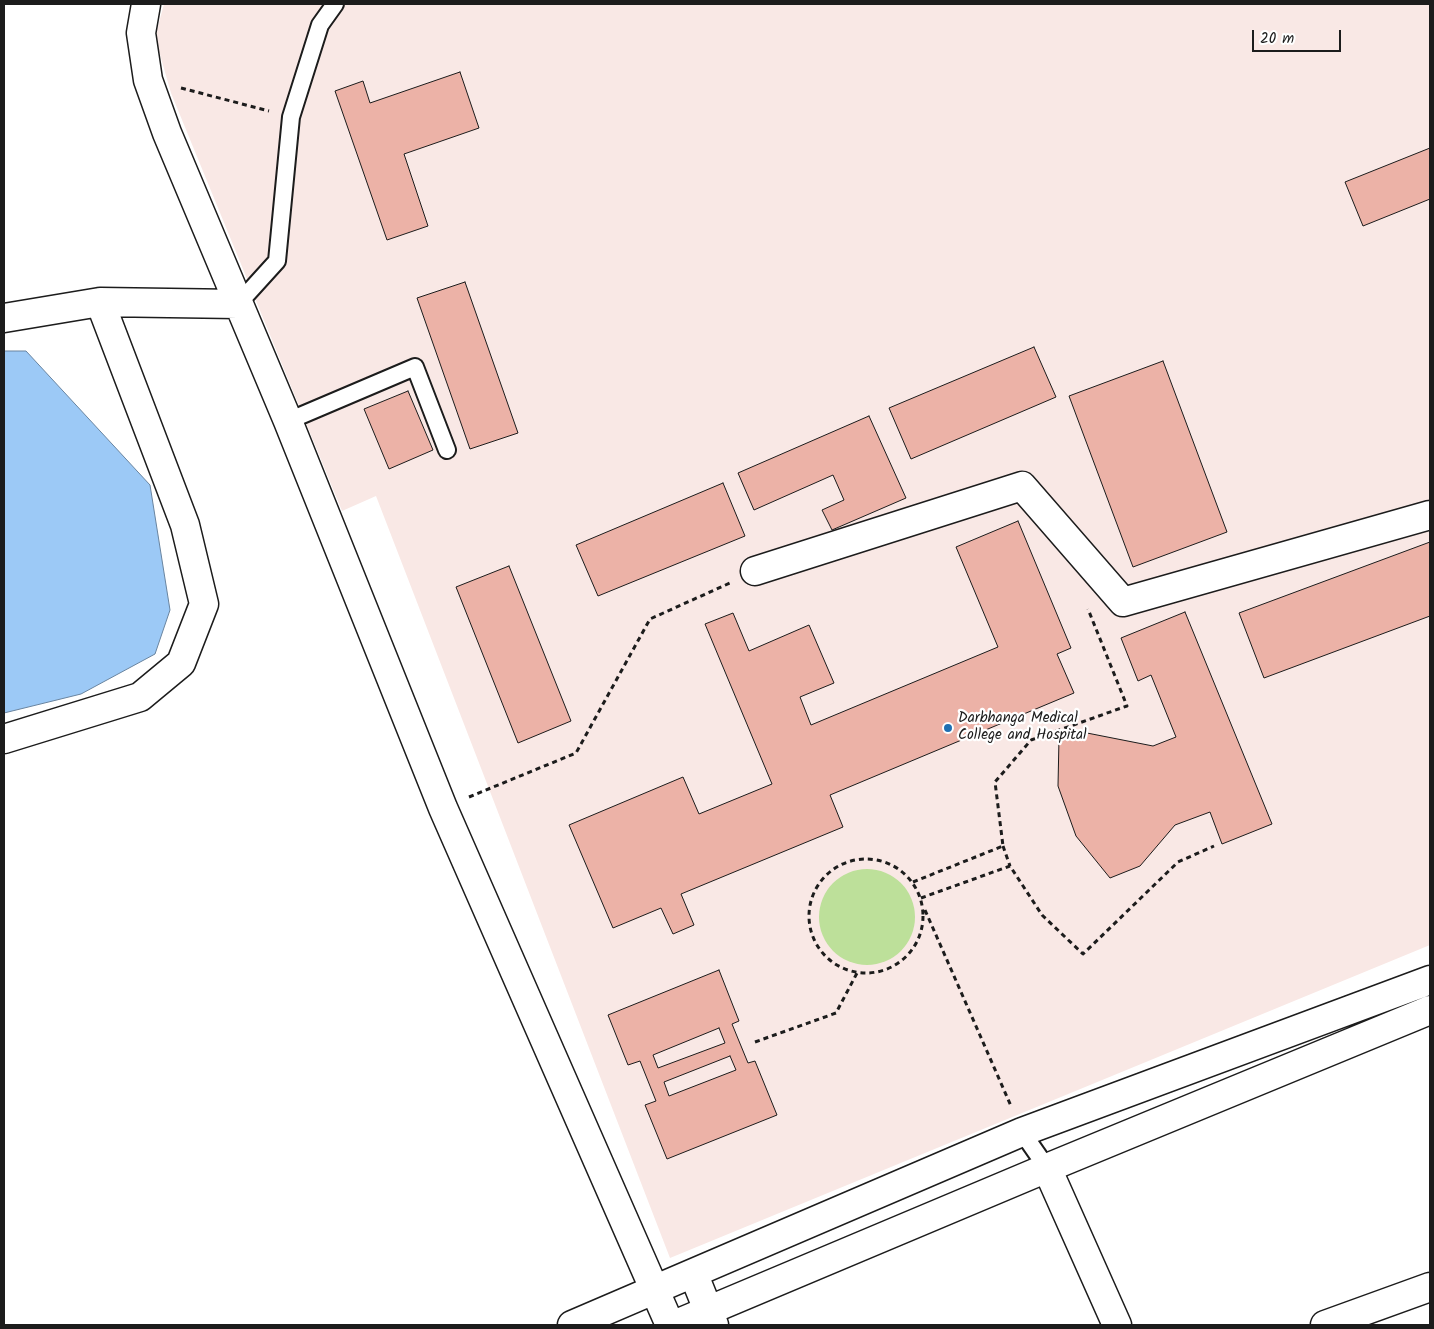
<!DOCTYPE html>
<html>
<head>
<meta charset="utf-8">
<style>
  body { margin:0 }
  #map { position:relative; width:1434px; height:1329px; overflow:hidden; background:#fff; font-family:Kalam,sans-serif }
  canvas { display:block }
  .frame { position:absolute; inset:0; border:5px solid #1c1c1c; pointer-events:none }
  .scale { position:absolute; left:1252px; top:30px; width:89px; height:22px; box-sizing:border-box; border:2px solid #1c1c1c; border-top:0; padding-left:6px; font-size:15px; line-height:18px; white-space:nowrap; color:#1c1c1c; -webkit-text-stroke:4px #fff; paint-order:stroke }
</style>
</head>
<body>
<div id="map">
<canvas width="1434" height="1329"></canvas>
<div class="frame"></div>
<div class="scale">20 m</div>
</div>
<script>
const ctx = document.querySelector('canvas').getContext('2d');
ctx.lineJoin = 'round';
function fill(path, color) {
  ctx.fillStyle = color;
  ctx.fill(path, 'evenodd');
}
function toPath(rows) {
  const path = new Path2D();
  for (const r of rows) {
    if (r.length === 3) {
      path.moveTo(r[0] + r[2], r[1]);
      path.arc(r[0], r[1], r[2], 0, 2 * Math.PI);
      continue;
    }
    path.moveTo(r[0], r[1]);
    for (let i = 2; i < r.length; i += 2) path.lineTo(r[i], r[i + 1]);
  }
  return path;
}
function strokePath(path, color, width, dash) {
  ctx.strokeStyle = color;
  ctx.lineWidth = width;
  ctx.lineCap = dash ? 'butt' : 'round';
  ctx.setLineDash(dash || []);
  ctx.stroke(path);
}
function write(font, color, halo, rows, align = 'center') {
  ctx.font = font + ' Kalam,sans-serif';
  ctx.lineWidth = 4.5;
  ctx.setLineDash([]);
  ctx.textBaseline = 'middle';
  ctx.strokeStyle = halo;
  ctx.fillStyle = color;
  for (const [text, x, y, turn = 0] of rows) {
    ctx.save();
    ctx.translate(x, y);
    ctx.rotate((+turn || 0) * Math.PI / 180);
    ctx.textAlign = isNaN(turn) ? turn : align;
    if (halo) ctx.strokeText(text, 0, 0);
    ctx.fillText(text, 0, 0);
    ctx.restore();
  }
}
const built = toPath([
  [164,4,1430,4,1430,945,670,1258,376,496,342,511,171,93,155,37]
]);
const green = toPath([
  [867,917,48]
]);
const water = toPath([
  [4,351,26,351,150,485,170,610,155,654,81,694,4,713,4,351]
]);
const building = toPath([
  [460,72,479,128,404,154,428,226,387,240,335,91,363,81,370,103,460,72],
  [1430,148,1430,199,1363,226,1345,182,1430,148],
  [465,282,518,433,470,449,417,298,465,282],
  [1034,347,1056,397,911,459,889,408,1034,347],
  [1163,361,1227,532,1133,567,1069,396,1163,361],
  [408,391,433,450,389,469,364,409,408,391],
  [869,416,906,498,832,530,822,510,844,500,833,475,754,510,738,473,869,416],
  [723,483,745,536,598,596,576,545,723,483],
  [1018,521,1071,648,1057,654,1074,693,830,795,843,827,681,894,694,925,673,934,661,908,613,928,569,825,683,777,699,814,772,784,705,624,733,613,749,651,809,625,834,683,800,697,811,725,998,647,956,547,1018,521],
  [1430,542,1430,616,1264,678,1239,613,1430,542],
  [509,566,571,721,518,743,456,587,509,566],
  [1185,612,1272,824,1222,844,1210,812,1175,825,1140,866,1110,878,1076,836,1058,786,1059,738,1087,733,1153,746,1176,737,1151,675,1138,681,1121,638,1185,612],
  [719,970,739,1021,732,1024,748,1063,755,1061,777,1115,667,1159,645,1105,656,1101,640,1061,628,1065,608,1015,719,970],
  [719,1028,725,1043,658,1068,653,1055,719,1028],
  [730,1056,736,1070,669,1096,664,1082,730,1056]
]);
const path = toPath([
  [181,88,269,111],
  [469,797,576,753,650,619,730,583],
  [1003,846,1010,866],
  [866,916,57],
  [913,882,1003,846,995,782,1031,740,1127,706,1088,609],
  [921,898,1010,866,1042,915,1083,954,1178,862,1214,846],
  [925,910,1011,1106],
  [755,1042,836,1013,857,973]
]);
const lane = toPath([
  [238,304,277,261,291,117,320,25,335,4],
  [288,421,415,367,447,450],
  [1022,1132,1047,1168]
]);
const street = toPath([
  [146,4,141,33,148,80,167,133,288,421,443,808,670,1325],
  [100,302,238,304],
  [4,318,100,302,185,525,204,604,181,663,140,697,4,739],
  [755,571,1022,486,1123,602,1430,515],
  [1047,1168,1117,1325],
  [694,1275,714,1325],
  [1325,1325,1430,1287]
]);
const secondary = toPath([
  [572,1325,1022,1132,1430,980],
  [674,1325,1047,1168,1430,1010]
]);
const markers = [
  [948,728,5,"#1f6fb2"]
];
const poiNames = [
  ["Darbhanga Medical",958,719],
  ["College and Hospital",958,736]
];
fill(built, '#f9e8e5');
fill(green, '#bde09a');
fill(water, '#9cc9f6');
strokePath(water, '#69849f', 1);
fill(building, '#ecb2a7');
strokePath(building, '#1c1c1c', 1);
strokePath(lane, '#1c1c1c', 20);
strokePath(street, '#1c1c1c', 31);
strokePath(secondary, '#1c1c1c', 31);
strokePath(path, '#1c1c1c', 3, [5, 4]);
strokePath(lane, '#fff', 16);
strokePath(street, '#fff', 28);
strokePath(secondary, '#fff', 28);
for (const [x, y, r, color] of markers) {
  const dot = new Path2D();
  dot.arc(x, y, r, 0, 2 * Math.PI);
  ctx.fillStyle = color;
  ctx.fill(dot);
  strokePath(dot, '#fff', 2);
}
write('15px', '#1c1c1c', '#fff', poiNames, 'left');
</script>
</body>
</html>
